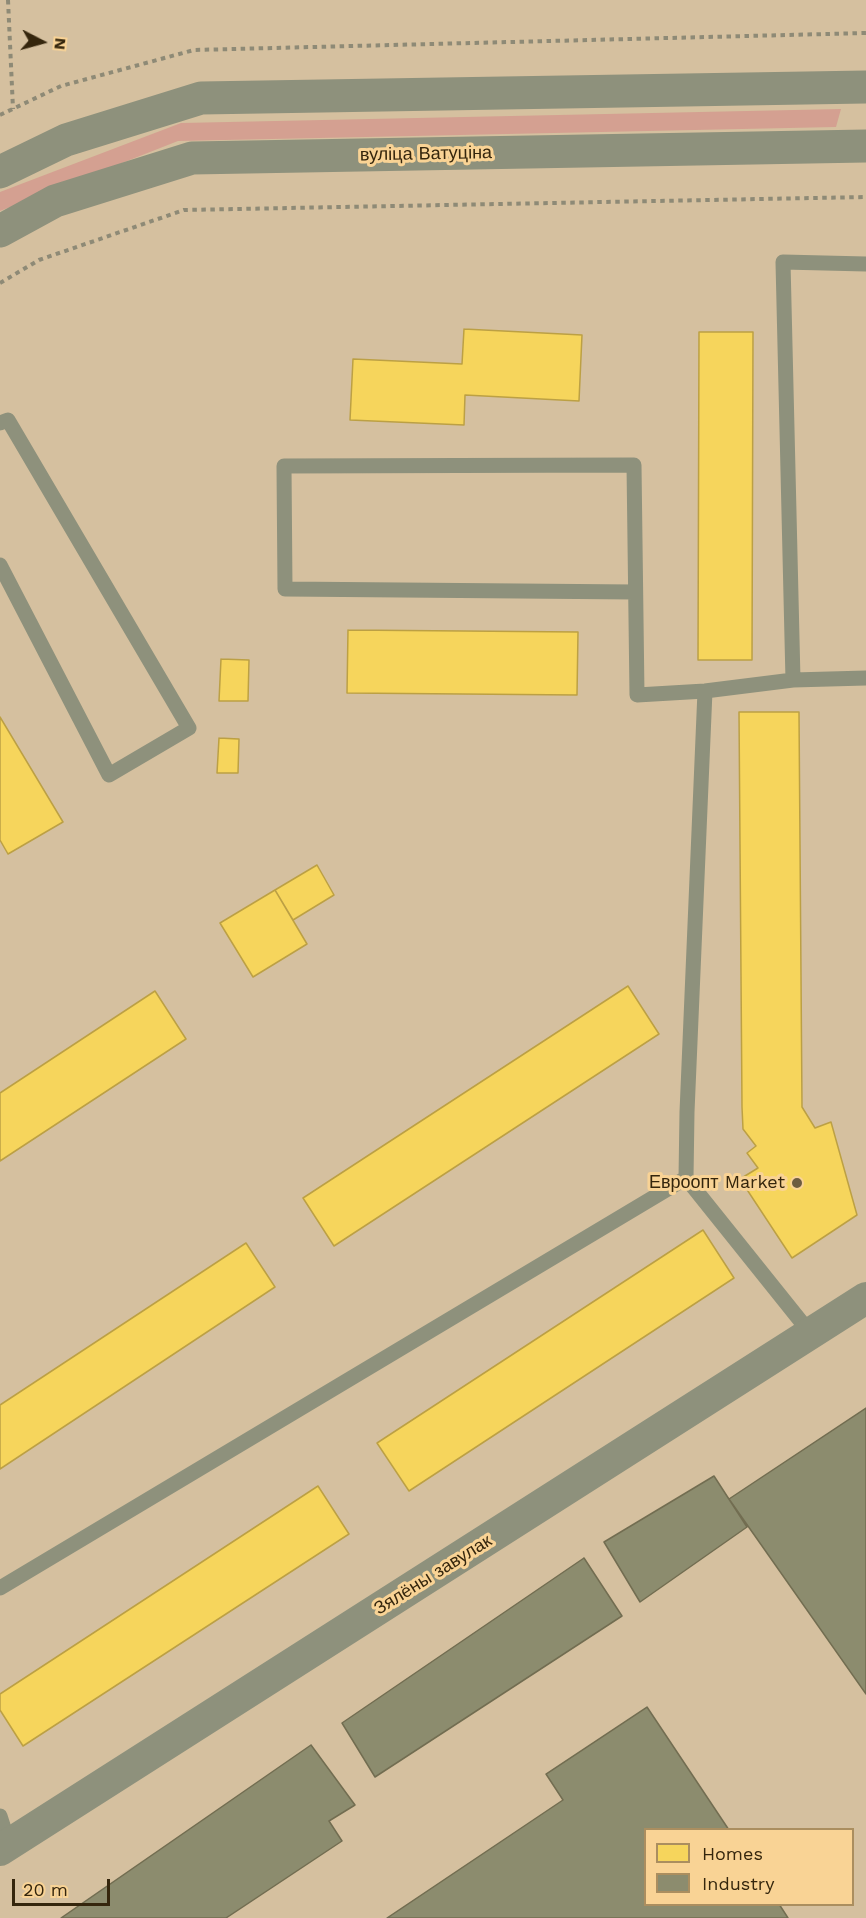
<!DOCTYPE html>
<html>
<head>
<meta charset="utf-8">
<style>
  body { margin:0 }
  #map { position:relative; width:866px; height:1918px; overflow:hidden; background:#d5c09f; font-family:"Work Sans",sans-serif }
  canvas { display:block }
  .legend { position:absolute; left:644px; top:1828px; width:210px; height:78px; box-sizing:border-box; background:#f9d395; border:2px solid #ab8e5f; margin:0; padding:8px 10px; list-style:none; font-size:18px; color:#35260d }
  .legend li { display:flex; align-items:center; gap:12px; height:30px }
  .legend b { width:30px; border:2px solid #ab8e5f }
  .north { position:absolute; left:12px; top:12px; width:60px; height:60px; -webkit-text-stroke:4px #f9d395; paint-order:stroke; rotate:96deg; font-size:16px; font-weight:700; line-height:24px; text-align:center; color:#35260d }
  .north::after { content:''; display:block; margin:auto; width:21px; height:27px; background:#35260d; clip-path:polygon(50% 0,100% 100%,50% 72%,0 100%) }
  .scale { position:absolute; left:12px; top:1879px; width:98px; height:27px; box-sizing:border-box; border:3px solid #35260d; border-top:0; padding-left:8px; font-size:18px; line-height:21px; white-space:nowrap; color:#35260d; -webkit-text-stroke:4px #f9d395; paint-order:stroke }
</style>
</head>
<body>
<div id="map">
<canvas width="866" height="1918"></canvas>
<ul class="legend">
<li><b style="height:16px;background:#f6d55c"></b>Homes</li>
<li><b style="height:16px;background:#8c8c6e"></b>Industry</li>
</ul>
<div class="north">N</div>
<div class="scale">20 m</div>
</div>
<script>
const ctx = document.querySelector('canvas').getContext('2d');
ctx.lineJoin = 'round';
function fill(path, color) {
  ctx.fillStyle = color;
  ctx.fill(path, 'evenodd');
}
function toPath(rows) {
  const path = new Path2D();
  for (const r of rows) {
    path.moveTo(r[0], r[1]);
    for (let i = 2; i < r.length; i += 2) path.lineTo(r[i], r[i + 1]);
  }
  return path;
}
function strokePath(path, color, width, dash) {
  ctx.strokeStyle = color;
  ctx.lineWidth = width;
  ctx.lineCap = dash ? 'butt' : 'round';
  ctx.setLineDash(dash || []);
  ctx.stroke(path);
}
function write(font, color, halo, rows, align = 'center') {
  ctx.font = font + ' "Work Sans",sans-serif';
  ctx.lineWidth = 6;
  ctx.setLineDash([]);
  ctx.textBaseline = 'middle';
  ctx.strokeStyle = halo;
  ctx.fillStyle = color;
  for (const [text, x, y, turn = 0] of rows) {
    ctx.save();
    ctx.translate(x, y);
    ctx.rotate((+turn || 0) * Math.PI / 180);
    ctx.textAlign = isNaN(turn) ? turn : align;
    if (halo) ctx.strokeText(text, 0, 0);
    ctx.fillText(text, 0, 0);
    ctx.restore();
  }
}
const green = toPath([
  [841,109,836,127,178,141,0,211,0,192,181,123]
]);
const homes = toPath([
  [464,329,582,335,579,401,465,395,464,425,350,420,353,359,462,364,464,329],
  [699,332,753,332,752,660,698,660,699,332],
  [348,630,578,632,577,695,347,693,348,630],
  [221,659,249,660,248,701,219,701,221,659],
  [739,712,799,712,802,1107,815,1128,831,1122,857,1215,792,1258,740,1179,758,1168,747,1153,756,1146,743,1129,742,1107,739,712],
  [0,717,63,822,8,854,0,840,0,717],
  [219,738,239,739,238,773,217,773,219,738],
  [317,865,334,895,293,920,275,890,317,865],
  [275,890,307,944,253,977,220,923,275,890],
  [628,986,659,1034,334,1246,303,1198,628,986],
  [155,991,186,1039,0,1161,0,1093,155,991],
  [703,1230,734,1278,409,1491,377,1443,703,1230],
  [246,1243,275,1287,0,1469,0,1405,246,1243],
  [318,1486,349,1534,23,1746,0,1710,0,1694,318,1486]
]);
const industry = toPath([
  [866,1408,866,1694,729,1499,866,1408],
  [714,1476,747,1527,640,1602,604,1542,714,1476],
  [584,1558,622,1616,375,1777,342,1723,584,1558],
  [647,1707,729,1830,646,1830,646,1904,779,1904,788,1918,387,1918,563,1800,546,1774,647,1707],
  [311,1745,355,1805,329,1821,342,1841,226,1918,61,1918,311,1745]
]);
const path = toPath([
  [8,0,13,109],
  [0,115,61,86,194,50,866,33],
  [0,283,39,260,184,210,866,197]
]);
const service = toPath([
  [0,423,8,420,189,728,109,775,0,565],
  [635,592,285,589,284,466,634,465,637,695,705,691,793,680,866,678],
  [793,680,783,262,866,264],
  [705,691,687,1112,686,1178,811,1334],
  [0,1588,686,1178],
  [0,1816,9,1844]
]);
const minor = toPath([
  [0,1850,866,1298]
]);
const tertiary = toPath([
  [0,172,66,140,201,98,866,87],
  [0,231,55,201,192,158,866,146]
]);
const markers = [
  [797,1183,6,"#6d5c40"]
];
const streetNames = [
  ["вуліца Ватуціна",426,154,-1],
  ["Зялёны завулак",433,1575,-32]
];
const poiNames = [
  ["Евроопт Market",785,1183]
];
fill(green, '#d4a091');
fill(homes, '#f6d55c');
strokePath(homes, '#bca044', 1.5);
fill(industry, '#8c8c6e');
strokePath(industry, '#726d51', 1.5);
strokePath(path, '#8e8a76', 4, [4.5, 4.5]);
strokePath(service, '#8e917c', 15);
strokePath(minor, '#8e917c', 32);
strokePath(tertiary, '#8e917c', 33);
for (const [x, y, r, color] of markers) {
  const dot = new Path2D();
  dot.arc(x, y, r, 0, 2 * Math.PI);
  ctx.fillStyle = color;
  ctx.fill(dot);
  strokePath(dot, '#f9d395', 2);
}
write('18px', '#35260d', '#f9d395', streetNames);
write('18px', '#35260d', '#f9d395', poiNames, 'right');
</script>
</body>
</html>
